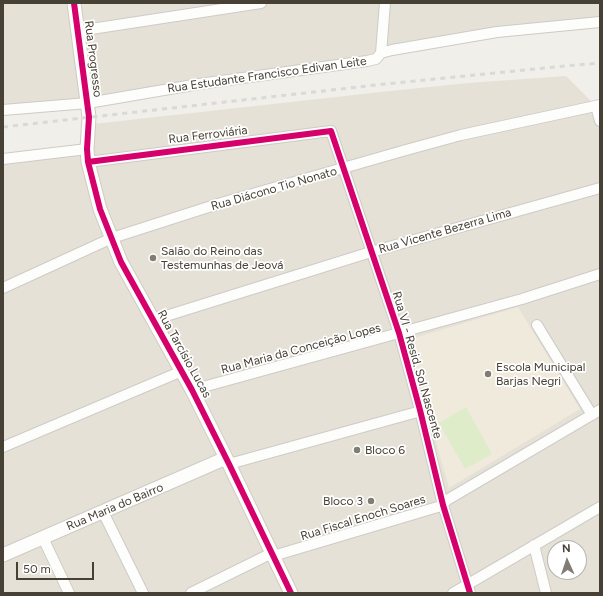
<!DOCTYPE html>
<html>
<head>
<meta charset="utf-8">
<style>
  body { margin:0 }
  #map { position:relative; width:603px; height:596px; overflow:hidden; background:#f1efea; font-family:Figtree,sans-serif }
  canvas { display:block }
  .frame { position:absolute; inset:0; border:4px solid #474035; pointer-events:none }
  .north { position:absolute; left:547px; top:540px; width:40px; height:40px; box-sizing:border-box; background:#fff; border:1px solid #b5b3ae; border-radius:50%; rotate:357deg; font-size:11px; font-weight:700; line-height:16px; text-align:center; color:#474035 }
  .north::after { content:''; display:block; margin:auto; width:14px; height:18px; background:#827d74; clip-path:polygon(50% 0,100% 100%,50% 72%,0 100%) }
  .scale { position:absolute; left:16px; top:562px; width:78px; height:18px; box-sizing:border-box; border:2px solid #474035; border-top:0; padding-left:5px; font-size:12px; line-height:14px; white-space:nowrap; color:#474035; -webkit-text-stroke:3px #fff; paint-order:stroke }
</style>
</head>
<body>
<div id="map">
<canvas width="603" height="596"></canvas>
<div class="frame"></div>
<div class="north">N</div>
<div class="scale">50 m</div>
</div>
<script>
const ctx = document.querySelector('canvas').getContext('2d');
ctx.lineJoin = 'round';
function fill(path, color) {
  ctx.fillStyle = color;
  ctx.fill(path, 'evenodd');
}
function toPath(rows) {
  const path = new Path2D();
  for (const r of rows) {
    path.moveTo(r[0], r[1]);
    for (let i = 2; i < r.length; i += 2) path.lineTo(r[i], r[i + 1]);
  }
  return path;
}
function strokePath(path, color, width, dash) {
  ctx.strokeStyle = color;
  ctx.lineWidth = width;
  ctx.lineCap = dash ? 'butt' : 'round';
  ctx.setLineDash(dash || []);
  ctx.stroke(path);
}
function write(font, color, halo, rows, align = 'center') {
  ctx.font = font + ' Figtree,sans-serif';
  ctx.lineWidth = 3.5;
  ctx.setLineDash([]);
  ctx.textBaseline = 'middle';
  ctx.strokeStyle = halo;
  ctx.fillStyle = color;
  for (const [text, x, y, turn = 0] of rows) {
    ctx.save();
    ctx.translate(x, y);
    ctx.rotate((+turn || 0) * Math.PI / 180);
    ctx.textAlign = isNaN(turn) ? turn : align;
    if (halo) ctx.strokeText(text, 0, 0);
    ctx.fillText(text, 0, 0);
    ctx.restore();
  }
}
const residential = toPath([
  [3,3,600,3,600,22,409,47,376,59,3,110],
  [566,76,596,106,600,121,600,593,3,593,3,159,87,149,93,124,381,92,468,83],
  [555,548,579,548,579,572,555,572]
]);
const education = toPath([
  [518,307,580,409,449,488,407,340]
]);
const green = toPath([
  [466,407,492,454,465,469,439,423]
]);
const minor = toPath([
  [78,31,261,3],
  [381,53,385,3],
  [596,106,600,121],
  [3,110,88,103,199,84,367,61,376,59,381,53,392,50,497,32,600,22],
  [3,159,87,149],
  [88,162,331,131,399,333,420,410,443,505,470,593],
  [3,288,112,238,221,203,406,150,461,135,600,105],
  [153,320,371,252,600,188],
  [537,325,592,415],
  [192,390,522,299,600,274],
  [3,447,182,371],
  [229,464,421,411],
  [103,512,143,593],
  [43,538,69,593],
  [534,545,546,593],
  [273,556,441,506,447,500,600,410],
  [191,593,272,553],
  [453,593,600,507]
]);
const tertiary = toPath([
  [74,3,89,117,87,149,88,162,100,209,121,262,192,390,229,464,291,593],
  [3,555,226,458]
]);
const rail = toPath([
  [3,127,385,84,565,66,600,63]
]);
const cycleway = toPath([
  [74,3,89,117,87,149,88,162,100,209,121,262,192,390,229,464,291,593],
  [88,162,331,131,399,333,420,410,443,505,470,593]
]);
const markers = [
  [153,258,4,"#827d74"],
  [488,374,4,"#827d74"],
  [357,450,4,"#827d74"],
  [371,501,4,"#827d74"]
];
const streetNames = [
  ["Rua Progresso",93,59,83],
  ["Rua Estudante Francisco Edivan Leite",267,75,-8],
  ["Rua Ferroviária",208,135,-7],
  ["Rua Diácono Tio Nonato",274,189,-16],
  ["Rua Vicente Bezerra Lima",445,231,-16],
  ["Rua Maria da Conceição Lopes",301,349,-15],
  ["Rua Tarcísio Lucas",184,354,61],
  ["Rua VI - Resid. Sol Nascente",417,365,74],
  ["Rua Maria do Bairro",115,507,-23],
  ["Rua Fiscal Enoch Soares",363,518,-17]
];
const poiNames = [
  ["Salão do Reino das",161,251],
  ["Testemunhas de Jeová",161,265],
  ["Escola Municipal",496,367],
  ["Barjas Negri",496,381],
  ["Bloco 6",365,450],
  ["Bloco 3",363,501,"right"]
];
fill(residential, '#e5e1d7');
fill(education, '#efeadc');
fill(green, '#dfecc9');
strokePath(minor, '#cecbc6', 12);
strokePath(tertiary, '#cecbc6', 15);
strokePath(minor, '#fdfdfc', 10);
strokePath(tertiary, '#fdfdfc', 13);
strokePath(rail, '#d9d9d8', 3, [5, 5]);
strokePath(cycleway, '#d6006c', 6);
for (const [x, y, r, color] of markers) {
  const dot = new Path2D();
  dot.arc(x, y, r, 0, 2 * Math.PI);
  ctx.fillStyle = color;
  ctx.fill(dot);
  strokePath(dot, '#fff', 1.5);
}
write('12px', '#474035', '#fff', streetNames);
write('12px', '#474035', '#fff', poiNames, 'left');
</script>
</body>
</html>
